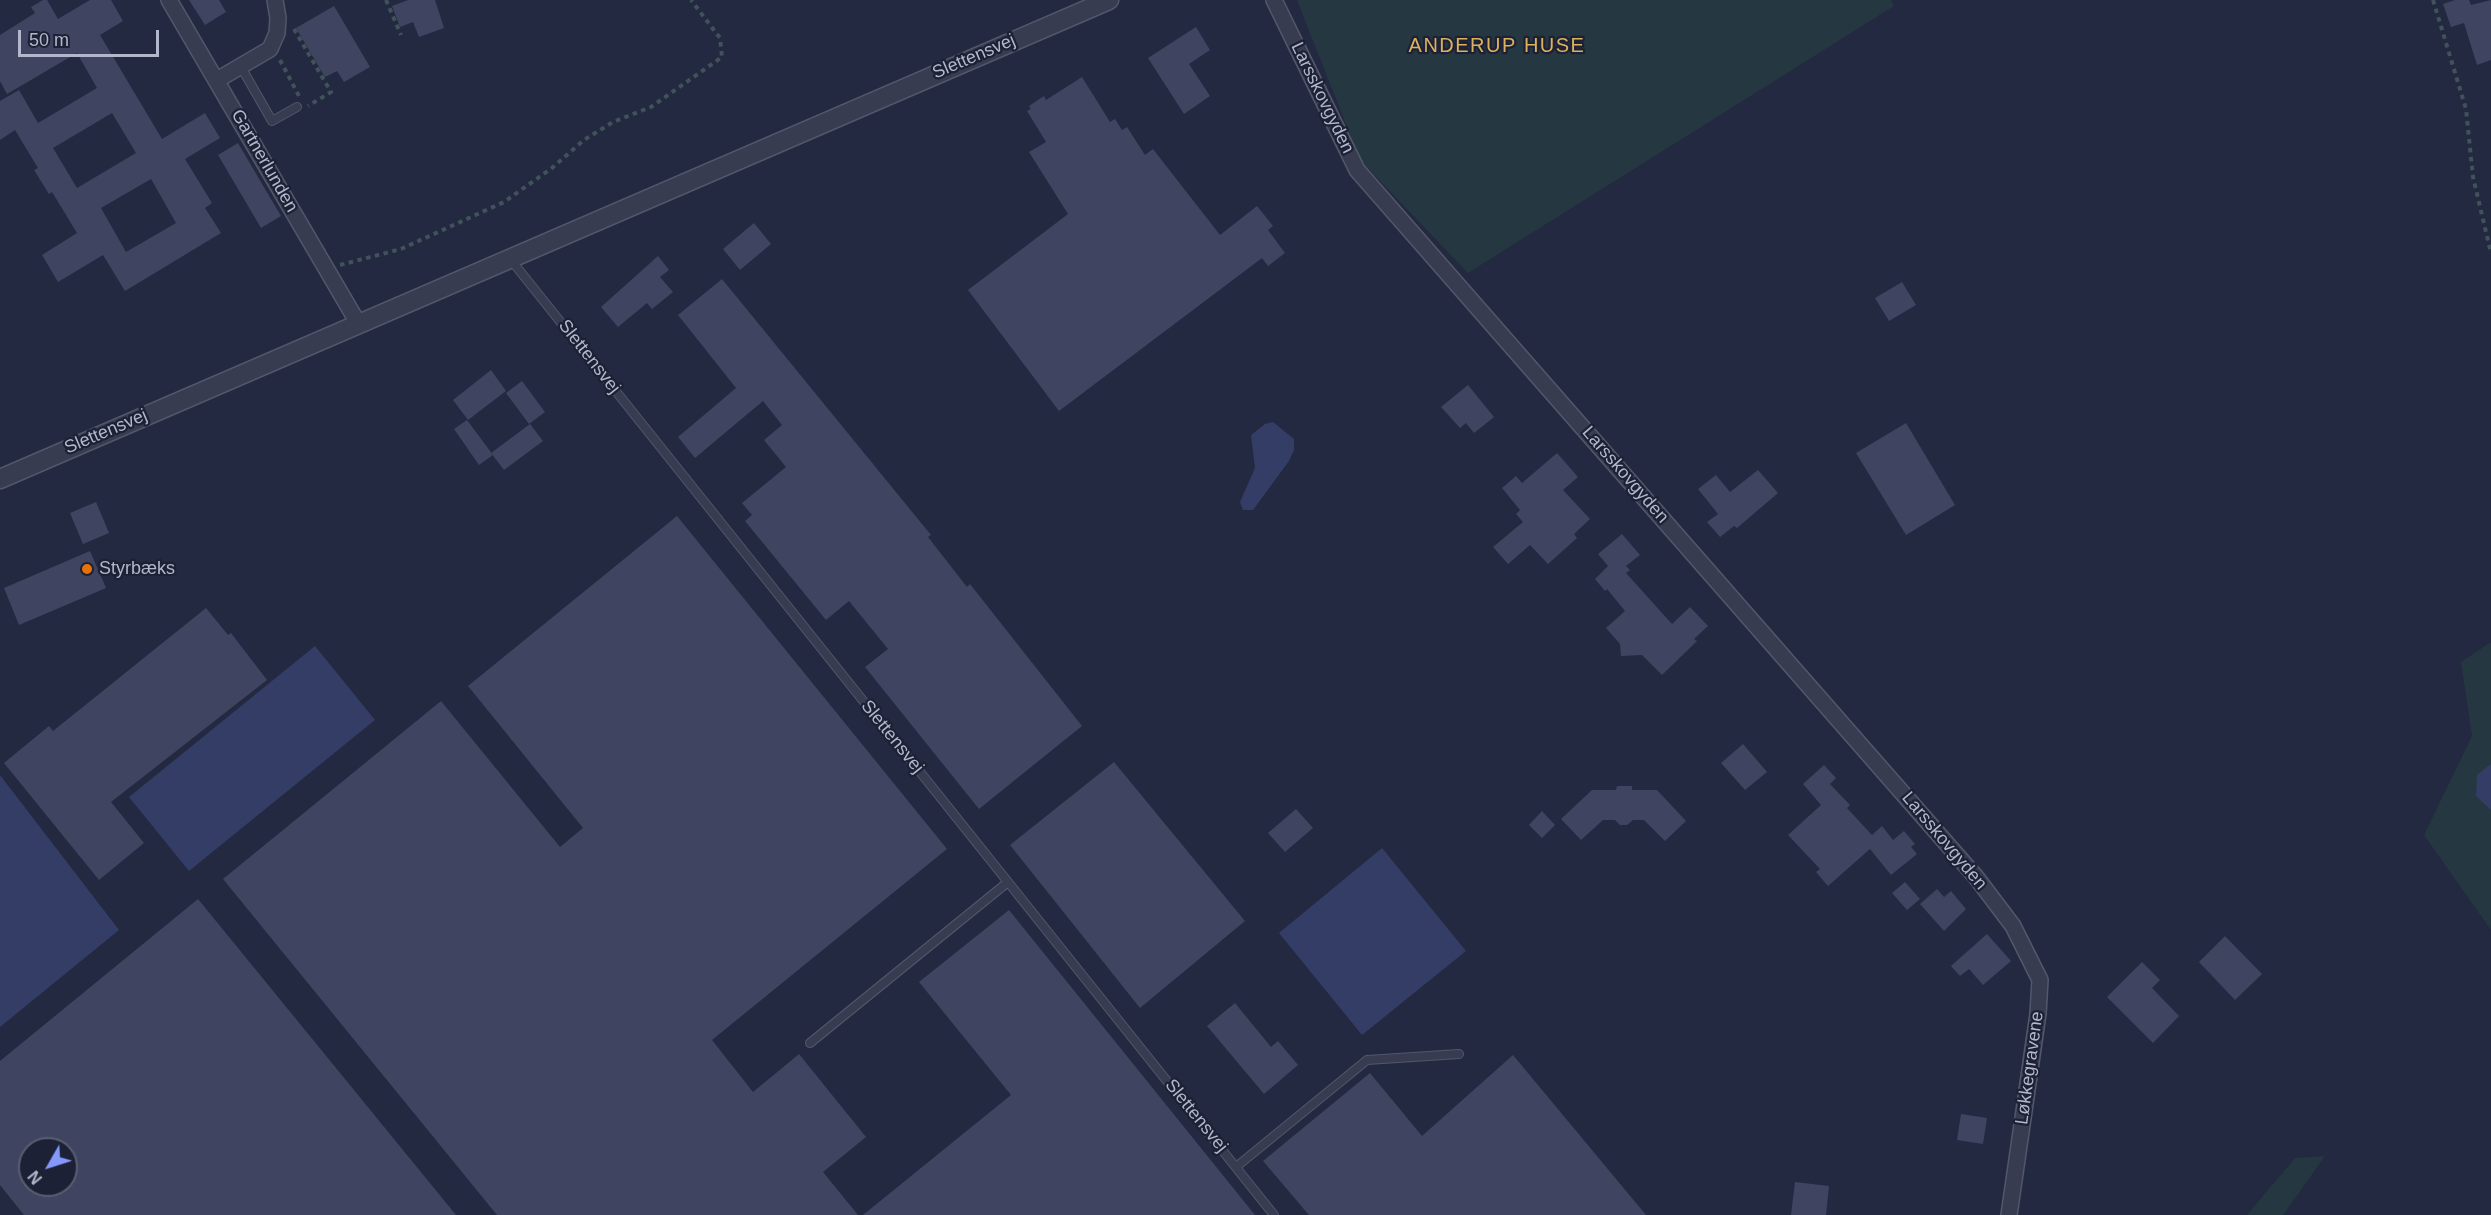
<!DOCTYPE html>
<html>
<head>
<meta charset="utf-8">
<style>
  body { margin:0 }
  #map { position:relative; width:2491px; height:1215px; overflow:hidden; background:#232940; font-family:Arial,sans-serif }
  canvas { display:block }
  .north { position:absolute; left:18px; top:1137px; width:60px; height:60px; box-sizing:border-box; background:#1c2135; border:2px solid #585d71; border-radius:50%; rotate:231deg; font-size:16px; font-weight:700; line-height:24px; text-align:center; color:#b3b7cb }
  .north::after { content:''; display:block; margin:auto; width:21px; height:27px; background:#8598fe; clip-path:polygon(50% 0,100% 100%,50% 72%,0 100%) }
  .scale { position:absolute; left:18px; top:30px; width:141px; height:27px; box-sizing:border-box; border:3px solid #b3b7cb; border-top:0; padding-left:8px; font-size:18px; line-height:21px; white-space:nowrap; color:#b3b7cb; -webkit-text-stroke:4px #1c2135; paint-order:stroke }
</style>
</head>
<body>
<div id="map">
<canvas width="2491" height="1215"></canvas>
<div class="north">N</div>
<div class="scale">50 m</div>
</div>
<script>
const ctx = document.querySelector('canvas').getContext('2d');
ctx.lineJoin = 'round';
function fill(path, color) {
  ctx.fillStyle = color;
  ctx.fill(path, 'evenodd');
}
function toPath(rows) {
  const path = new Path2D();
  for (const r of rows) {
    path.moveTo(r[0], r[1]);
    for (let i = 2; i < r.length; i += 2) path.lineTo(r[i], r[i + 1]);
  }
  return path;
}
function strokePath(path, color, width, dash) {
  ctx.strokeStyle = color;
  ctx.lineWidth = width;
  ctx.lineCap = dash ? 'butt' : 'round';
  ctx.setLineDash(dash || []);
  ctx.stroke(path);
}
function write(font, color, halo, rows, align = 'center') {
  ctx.font = font + ' Arial,sans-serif';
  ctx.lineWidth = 4.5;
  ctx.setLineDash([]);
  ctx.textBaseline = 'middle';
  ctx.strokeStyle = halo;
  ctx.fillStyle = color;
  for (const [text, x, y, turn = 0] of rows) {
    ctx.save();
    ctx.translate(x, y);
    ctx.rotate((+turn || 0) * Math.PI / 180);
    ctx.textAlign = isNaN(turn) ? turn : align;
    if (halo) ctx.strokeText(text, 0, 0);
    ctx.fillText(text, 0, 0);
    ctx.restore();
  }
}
const green = toPath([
  [1297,0,1891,0,1894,6,1468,273,1360,160],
  [2491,642,2491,930,2424,835,2472,736,2461,662],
  [2325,1156,2283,1215,2247,1215,2295,1158]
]);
const water = toPath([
  [1273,422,1294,439,1294,450,1289,461,1253,510,1243,510,1240,502,1255,468,1251,435,1265,424],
  [315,646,375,720,189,871,129,797],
  [2491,764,2491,810,2476,796,2477,775],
  [0,775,119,930,0,1027],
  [1382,848,1466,951,1362,1035,1279,933]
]);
const building = toPath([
  [43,0,47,0,58,19,90,0,111,0,123,21,100,35,162,139,205,113,220,138,185,159,212,203,205,208,221,233,125,291,103,255,58,282,42,255,77,233,52,192,49,194,34,170,38,168,15,130,0,140,0,101,19,90,38,123,97,88,77,53,7,94,0,81,0,35,35,13,31,7],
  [112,113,136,153,77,188,53,148],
  [151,179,176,223,126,252,101,208],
  [189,0,219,0,226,12,205,25],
  [408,0,435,0,444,28,419,37,413,22,400,27,392,6],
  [2455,0,2469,0,2471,5,2491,0,2491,60,2477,65,2464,23,2451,27,2443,4],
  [334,6,370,67,344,82,337,71,325,77,296,28],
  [1196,27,1210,50,1189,64,1210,96,1184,114,1148,58],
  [1082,77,1110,122,1115,119,1122,130,1127,127,1145,155,1153,149,1220,235,1257,206,1273,226,1268,230,1285,253,1268,266,1262,258,1059,411,968,290,1068,214,1029,152,1046,142,1027,111,1031,109,1029,106,1044,96,1046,100],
  [238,143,281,216,261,228,218,155],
  [754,223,771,244,740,270,723,249],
  [658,256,669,270,660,277,673,292,652,309,647,303,618,327,601,307],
  [722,279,931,535,928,537,967,587,970,584,1082,726,979,809,865,667,888,649,849,601,826,620,745,521,752,515,742,503,786,467,764,440,782,425,763,401,695,458,678,437,736,388,678,315],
  [1902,282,1916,305,1889,321,1875,298],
  [491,370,506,391,468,420,453,400],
  [522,381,545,412,529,424,506,393],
  [1468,385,1494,417,1474,433,1466,423,1460,428,1441,407],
  [467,420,493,455,479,465,454,429],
  [1906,423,1955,505,1906,535,1856,453],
  [530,424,543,441,504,470,491,453],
  [1557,453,1578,477,1563,490,1590,519,1574,534,1577,538,1548,564,1530,545,1508,564,1493,547,1523,522,1516,514,1520,510,1502,488,1516,476,1522,483],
  [1758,470,1778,493,1737,528,1734,526,1720,537,1707,522,1718,514,1698,489,1716,475,1730,492],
  [96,502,109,533,83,544,70,513],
  [677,516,947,849,712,1040,753,1092,799,1054,866,1137,823,1172,858,1215,497,1215,223,879,441,701,560,847,583,828,468,686],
  [1622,534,1640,555,1626,566,1630,570,1626,573,1672,624,1690,607,1708,626,1694,639,1697,641,1662,675,1642,655,1621,656,1620,644,1606,628,1625,611,1607,589,1605,591,1595,579,1608,566,1598,554],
  [90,551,106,588,19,625,4,588],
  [206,608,228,635,231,633,267,680,111,802,144,843,99,880,4,763,49,726,53,731],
  [1743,744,1767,772,1745,790,1721,763],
  [1114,762,1245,921,1140,1008,1010,845],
  [1824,765,1836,778,1830,784,1850,805,1847,808,1872,835,1882,826,1893,840,1904,831,1915,844,1911,847,1917,854,1891,875,1870,849,1828,886,1816,872,1820,869,1788,835,1821,805,1803,784],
  [1617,786,1632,786,1632,790,1657,790,1686,821,1665,841,1644,820,1633,820,1627,825,1620,825,1615,820,1603,820,1581,840,1561,819,1592,790,1616,790],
  [1296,809,1313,828,1285,852,1268,833],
  [1542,811,1555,825,1542,838,1529,825],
  [1905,882,1920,899,1907,910,1892,893],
  [1937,889,1944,897,1951,891,1966,909,1944,931,1920,904],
  [198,899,456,1215,24,1215,0,1185,0,1061],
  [30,1149,66,1149,66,1185,30,1185],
  [1009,910,1255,1215,863,1215,1011,1095,919,982],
  [1987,934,2011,961,1983,985,1969,969,1960,976,1951,966],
  [2225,936,2262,974,2235,1000,2199,962],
  [2142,962,2160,980,2152,988,2179,1016,2153,1043,2107,997],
  [1235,1003,1271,1047,1278,1041,1298,1065,1264,1094,1207,1026],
  [1513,1055,1646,1215,1309,1215,1263,1161,1370,1073,1422,1136],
  [1961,1114,1987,1118,1983,1144,1957,1140],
  [1795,1182,1829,1186,1826,1215,1791,1215]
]);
const path = toPath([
  [386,0,401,35],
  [2433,0,2466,109,2473,177,2491,253],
  [294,29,331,92,308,106],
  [280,60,299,96],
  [340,265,401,249,504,202,552,168,584,140,613,122,651,107,722,57,720,38,691,0]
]);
const service = toPath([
  [241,67,272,121,297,107],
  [511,260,1274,1215],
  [810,1043,1008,882],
  [1236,1167,1367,1060,1459,1054]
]);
const minor = toPath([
  [169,0,358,323],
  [1274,0,1357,170,1976,877,2013,926,2040,980,2038,1014,2009,1215],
  [217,80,270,49,277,33,278,18,275,0]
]);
const tertiary = toPath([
  [0,479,1109,0]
]);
const markers = [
  [87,569,6,"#e8710a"]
];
const streetNames = [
  ["Slettensvej",974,57,-23],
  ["Larsskovgyden",1322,98,64],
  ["Gartnerlunden",264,161,60],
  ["Slettensvej",589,357,52],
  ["Slettensvej",106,432,-23],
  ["Larsskovgyden",1625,475,49],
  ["Slettensvej",892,737,51],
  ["Larsskovgyden",1944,841,50],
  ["Løkkegravene",2030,1068,-82],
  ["Slettensvej",1196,1116,51]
];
const poiNames = [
  ["Styrbæks",99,569]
];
const neighbourhoodNames = [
  ["ANDERUP HUSE",1497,46]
];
fill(green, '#253741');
fill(water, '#343d66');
fill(building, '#3f4560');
strokePath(service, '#52576b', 10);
strokePath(minor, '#52576b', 18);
strokePath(tertiary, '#52576b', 21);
strokePath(path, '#40535b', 4, [4.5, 4.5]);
strokePath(service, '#373c50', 8);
strokePath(minor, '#373c50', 15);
strokePath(tertiary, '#373c50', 18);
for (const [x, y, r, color] of markers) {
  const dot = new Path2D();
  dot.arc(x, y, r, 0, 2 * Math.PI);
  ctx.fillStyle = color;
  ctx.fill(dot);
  strokePath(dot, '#1c2135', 2);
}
write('18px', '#b3b7cb', '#1c2135', streetNames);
write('18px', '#b3b7cb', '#1c2135', poiNames, 'left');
ctx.letterSpacing = '1.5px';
write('20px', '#dcb15d', '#1c2135', neighbourhoodNames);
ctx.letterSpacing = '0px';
</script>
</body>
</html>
